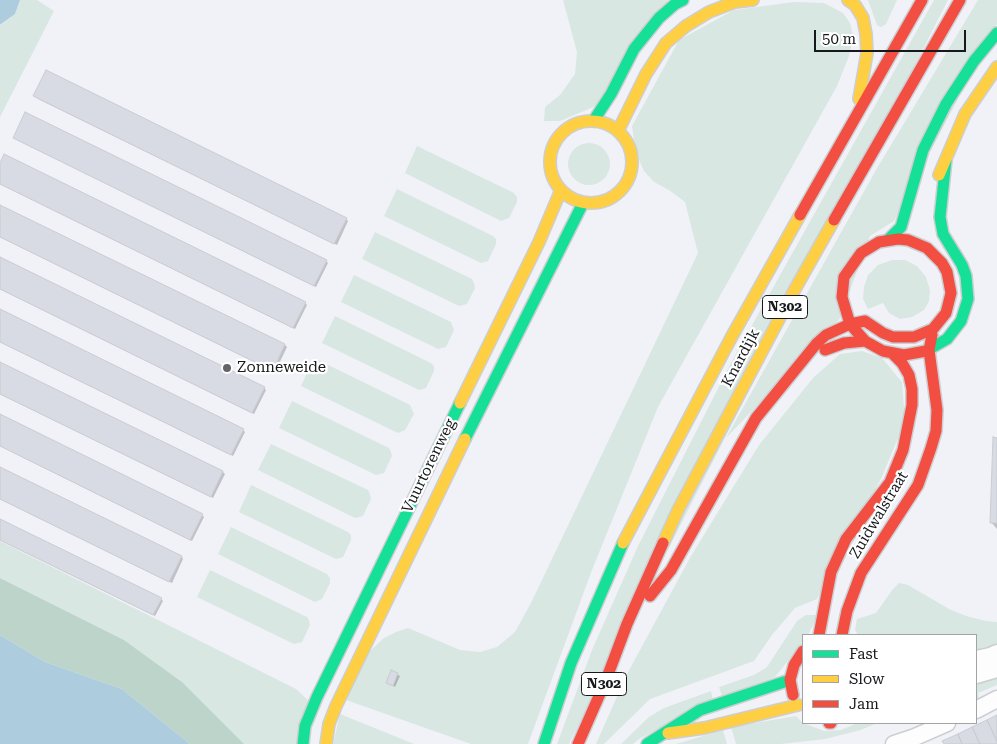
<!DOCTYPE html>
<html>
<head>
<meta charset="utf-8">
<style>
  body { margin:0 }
  #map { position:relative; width:997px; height:744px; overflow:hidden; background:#f1f2f8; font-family:"Roboto Serif",serif }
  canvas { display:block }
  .legend { position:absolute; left:802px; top:634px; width:175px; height:90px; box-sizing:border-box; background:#fff; border:1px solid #a2a3a4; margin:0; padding:6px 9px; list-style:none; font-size:15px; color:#17181c }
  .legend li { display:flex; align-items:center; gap:10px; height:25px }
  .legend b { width:25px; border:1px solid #a2a3a4 }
  .scale { position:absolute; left:814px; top:30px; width:152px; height:22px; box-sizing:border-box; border:2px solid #17181c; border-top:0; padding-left:6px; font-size:15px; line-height:18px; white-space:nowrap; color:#17181c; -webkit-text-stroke:4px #fff; paint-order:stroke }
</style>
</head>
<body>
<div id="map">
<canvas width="997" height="744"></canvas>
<ul class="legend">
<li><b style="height:6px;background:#16e098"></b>Fast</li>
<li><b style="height:6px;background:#ffcf43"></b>Slow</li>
<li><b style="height:6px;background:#f24e42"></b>Jam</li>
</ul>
<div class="scale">50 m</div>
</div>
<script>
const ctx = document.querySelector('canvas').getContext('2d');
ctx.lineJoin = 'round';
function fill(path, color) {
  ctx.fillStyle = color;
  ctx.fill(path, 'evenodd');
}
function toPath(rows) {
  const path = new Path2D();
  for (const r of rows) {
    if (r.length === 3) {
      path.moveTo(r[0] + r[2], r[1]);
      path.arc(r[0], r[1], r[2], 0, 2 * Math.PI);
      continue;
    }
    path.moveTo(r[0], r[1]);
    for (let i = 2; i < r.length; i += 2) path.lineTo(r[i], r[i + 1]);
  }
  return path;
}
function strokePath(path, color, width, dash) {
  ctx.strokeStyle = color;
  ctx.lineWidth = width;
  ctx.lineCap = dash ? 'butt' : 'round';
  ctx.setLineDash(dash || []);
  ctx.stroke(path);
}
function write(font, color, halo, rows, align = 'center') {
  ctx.font = font + ' "Roboto Serif",serif';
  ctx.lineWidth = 4.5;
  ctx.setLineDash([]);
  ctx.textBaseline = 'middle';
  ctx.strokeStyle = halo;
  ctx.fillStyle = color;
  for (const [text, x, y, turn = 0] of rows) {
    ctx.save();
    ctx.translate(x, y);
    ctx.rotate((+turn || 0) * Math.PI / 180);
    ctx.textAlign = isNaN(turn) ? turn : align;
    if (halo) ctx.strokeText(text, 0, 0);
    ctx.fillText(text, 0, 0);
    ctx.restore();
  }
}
const green = toPath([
  [20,0,37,0,54,11,0,117,0,26,15,14],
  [563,0,668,0,596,106,560,121,544,121,545,107,560,95,575,74,577,52],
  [868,0,897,0,886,24,881,27,877,25],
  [934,0,948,0,569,744,557,744,592,650,638,546,732,361],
  [978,0,997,0,997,24,894,221,870,236,839,320,726,438,876,170],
  [794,2,824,3,843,13,850,23,853,36,849,56,837,86,658,407,592,570,528,744,471,744,346,700,370,651,384,638,396,632,408,628,460,650,480,652,497,647,515,632,531,603,698,253,685,202,669,190,654,182,644,171,636,153,632,126,679,40,734,10],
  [589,164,21],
  [417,146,514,193,517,197,517,202,509,218,501,221,405,173],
  [397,189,493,236,496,239,496,244,488,261,481,263,384,216],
  [375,232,472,279,474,283,475,288,467,304,459,306,362,259],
  [892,260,905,260,917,266,926,277,930,290,929,301,924,310,912,317,900,319,889,313,883,303,868,309,863,299,864,287,868,275,878,265],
  [354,275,451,322,454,330,446,347,438,349,341,302],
  [335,316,431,363,434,366,434,371,426,388,419,390,322,343],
  [862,351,882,358,902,382,905,421,882,477,817,599,795,608,772,635,754,661,650,699,604,744,596,744,627,674,691,556,759,445,813,378,840,354],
  [314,358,410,405,414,414,405,430,398,433,301,386],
  [292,401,389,448,391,452,392,456,384,473,376,475,279,428],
  [271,444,368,490,370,494,371,499,363,516,355,518,258,470],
  [251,485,348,532,351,535,351,540,343,557,336,559,239,512],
  [231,527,327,574,330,578,330,583,322,599,315,602,218,554],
  [0,541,296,689,308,700,297,744,244,744,182,682,124,640,0,578],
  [210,570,307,617,309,620,310,625,302,642,294,644,197,597],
  [899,583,908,585,949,609,966,616,986,621,997,622,997,645,976,653,976,635,858,635,855,630,857,619,876,613,893,589],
  [806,615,818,615,808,635,803,635,803,642,775,677,722,696,719,687,754,675,767,667,797,621],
  [997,674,997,685,978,693,979,701,976,702,976,681],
  [711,691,713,700,639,739,633,744,621,744,649,717,664,708],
  [340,714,414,744,333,744],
  [796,716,803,723,824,731,841,730,857,723,877,723,861,730,825,739,781,744,736,744,731,727],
  [723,730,727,744,676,744]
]);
const forest = toPath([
  [0,578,124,640,182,682,244,744,190,744,122,689,45,662,0,635]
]);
const water = toPath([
  [0,0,20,0,15,14,0,25],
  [0,635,45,662,122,689,190,744,0,744]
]);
const shadow = toPath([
  [36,98,346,219,348,221,337,245],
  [14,138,326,261,328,263,316,287],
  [0,166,305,303,307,305,295,329,0,184],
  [0,206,285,345,287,347,275,372,0,237],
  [0,258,264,388,266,390,254,414,0,289],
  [0,311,243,430,245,432,233,456,0,342],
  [0,363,223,472,225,474,213,498,0,394],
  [0,415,202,515,204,517,192,541,0,446],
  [997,439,997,529,991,522],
  [0,468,182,557,183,559,172,583,0,499],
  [0,520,161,599,163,601,155,616,0,540],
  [392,672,400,676,395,687,388,683]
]);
const building = toPath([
  [46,70,347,218,334,244,33,96,46,70],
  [25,112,327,260,314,286,13,138,25,112],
  [4,154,306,302,293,328,0,184,0,163,4,154],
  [0,205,285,344,273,371,0,237,0,205],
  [0,257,265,387,252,413,0,289,0,257],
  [0,309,244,429,231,455,0,342,0,309],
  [0,362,223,471,211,497,0,394,0,362],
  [0,414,203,514,190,540,0,446,0,414],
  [993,437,997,438,997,523,990,523,993,437],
  [0,467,182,556,169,582,0,499,0,467],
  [0,519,162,598,153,615,0,540,0,519],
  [391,670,398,673,393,686,386,683,391,670],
  [997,715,997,741,987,720,997,715],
  [987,720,997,741,997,744,980,744,972,727,987,720],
  [972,727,980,744,962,744,958,734,972,727],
  [958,734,962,744,944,744,942,741,958,734]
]);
const street = toPath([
  [976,659,990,656,997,653],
  [976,675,997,669],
  [976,710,997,699],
  [894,744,915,737,947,723]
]);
const fast = toPath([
  [594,120,611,94,634,49,659,18,675,4,683,0],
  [888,240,901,227,923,150,946,104,974,61,997,33],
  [926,351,947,339,961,321,968,299,966,276,962,265,943,234,940,217,946,160],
  [465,439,583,203],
  [303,744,305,726,317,697,460,403],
  [544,744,571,663,623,543],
  [647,744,700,710,790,680]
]);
const slow = toPath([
  [848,0,855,5,863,18,866,34,867,53,859,99],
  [591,162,41],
  [618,131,646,74,666,43,686,26,709,12,735,2,753,0],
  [939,175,965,114,997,67],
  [460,403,539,242,561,190],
  [623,543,732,336,800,215],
  [663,543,678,510,795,289,834,220],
  [668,733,704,728,798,705],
  [326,744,329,724,336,706,465,439]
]);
const jam = toPath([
  [800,215,922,0],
  [834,220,960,0],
  [850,324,865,321,883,333,893,337,914,337,933,329,946,313,951,293,947,272,942,263,927,248,908,240,898,239,879,242,861,253,844,277,842,297,850,324,865,341,883,351,904,355,926,351],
  [825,350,844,343,865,341],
  [650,596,671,570,756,418,817,343,826,335,850,324],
  [819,635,831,572,846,539,890,482,903,450,912,405,912,389,909,375,902,363,892,353],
  [842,635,847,611,861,573,918,485,931,448,936,431,937,410,929,350,932,335],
  [793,695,790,680,794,665,803,651],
  [829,723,831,723],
  [578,744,606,680,627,624,663,543]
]);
const markers = [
  [227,368,5,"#636469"]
];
const shields = [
  [785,307,45],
  [604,684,45]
];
const shieldNames = [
  ["N302",785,307],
  ["N302",604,684]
];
const streetNames = [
  ["Knardijk",741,358,-62],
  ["Vuurtorenweg",429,466,-64],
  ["Zuidwalstraat",879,515,-59]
];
const poiNames = [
  ["Zonneweide",237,368]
];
fill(green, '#d8e7e1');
fill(forest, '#bdd4ca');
fill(water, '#adccdd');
fill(shadow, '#0003');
fill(building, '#d8dae4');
strokePath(building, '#caccd0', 1);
strokePath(street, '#cdced2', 19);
strokePath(fast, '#cdced2', 14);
strokePath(slow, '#cdced2', 14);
strokePath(jam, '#cdced2', 14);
strokePath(street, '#fdfdfe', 16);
strokePath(fast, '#16e098', 11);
strokePath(slow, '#ffcf43', 11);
strokePath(jam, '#f24e42', 11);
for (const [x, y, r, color] of markers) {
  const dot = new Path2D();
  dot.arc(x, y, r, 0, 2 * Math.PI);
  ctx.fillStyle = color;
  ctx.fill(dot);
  strokePath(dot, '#fff', 2);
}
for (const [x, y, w] of shields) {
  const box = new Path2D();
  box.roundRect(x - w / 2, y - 11.5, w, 23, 4);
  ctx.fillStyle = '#fff';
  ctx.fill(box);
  strokePath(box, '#17181c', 1);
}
write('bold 14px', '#17181c', null, shieldNames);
write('15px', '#17181c', '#fff', streetNames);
write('15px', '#17181c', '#fff', poiNames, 'left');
</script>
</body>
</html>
